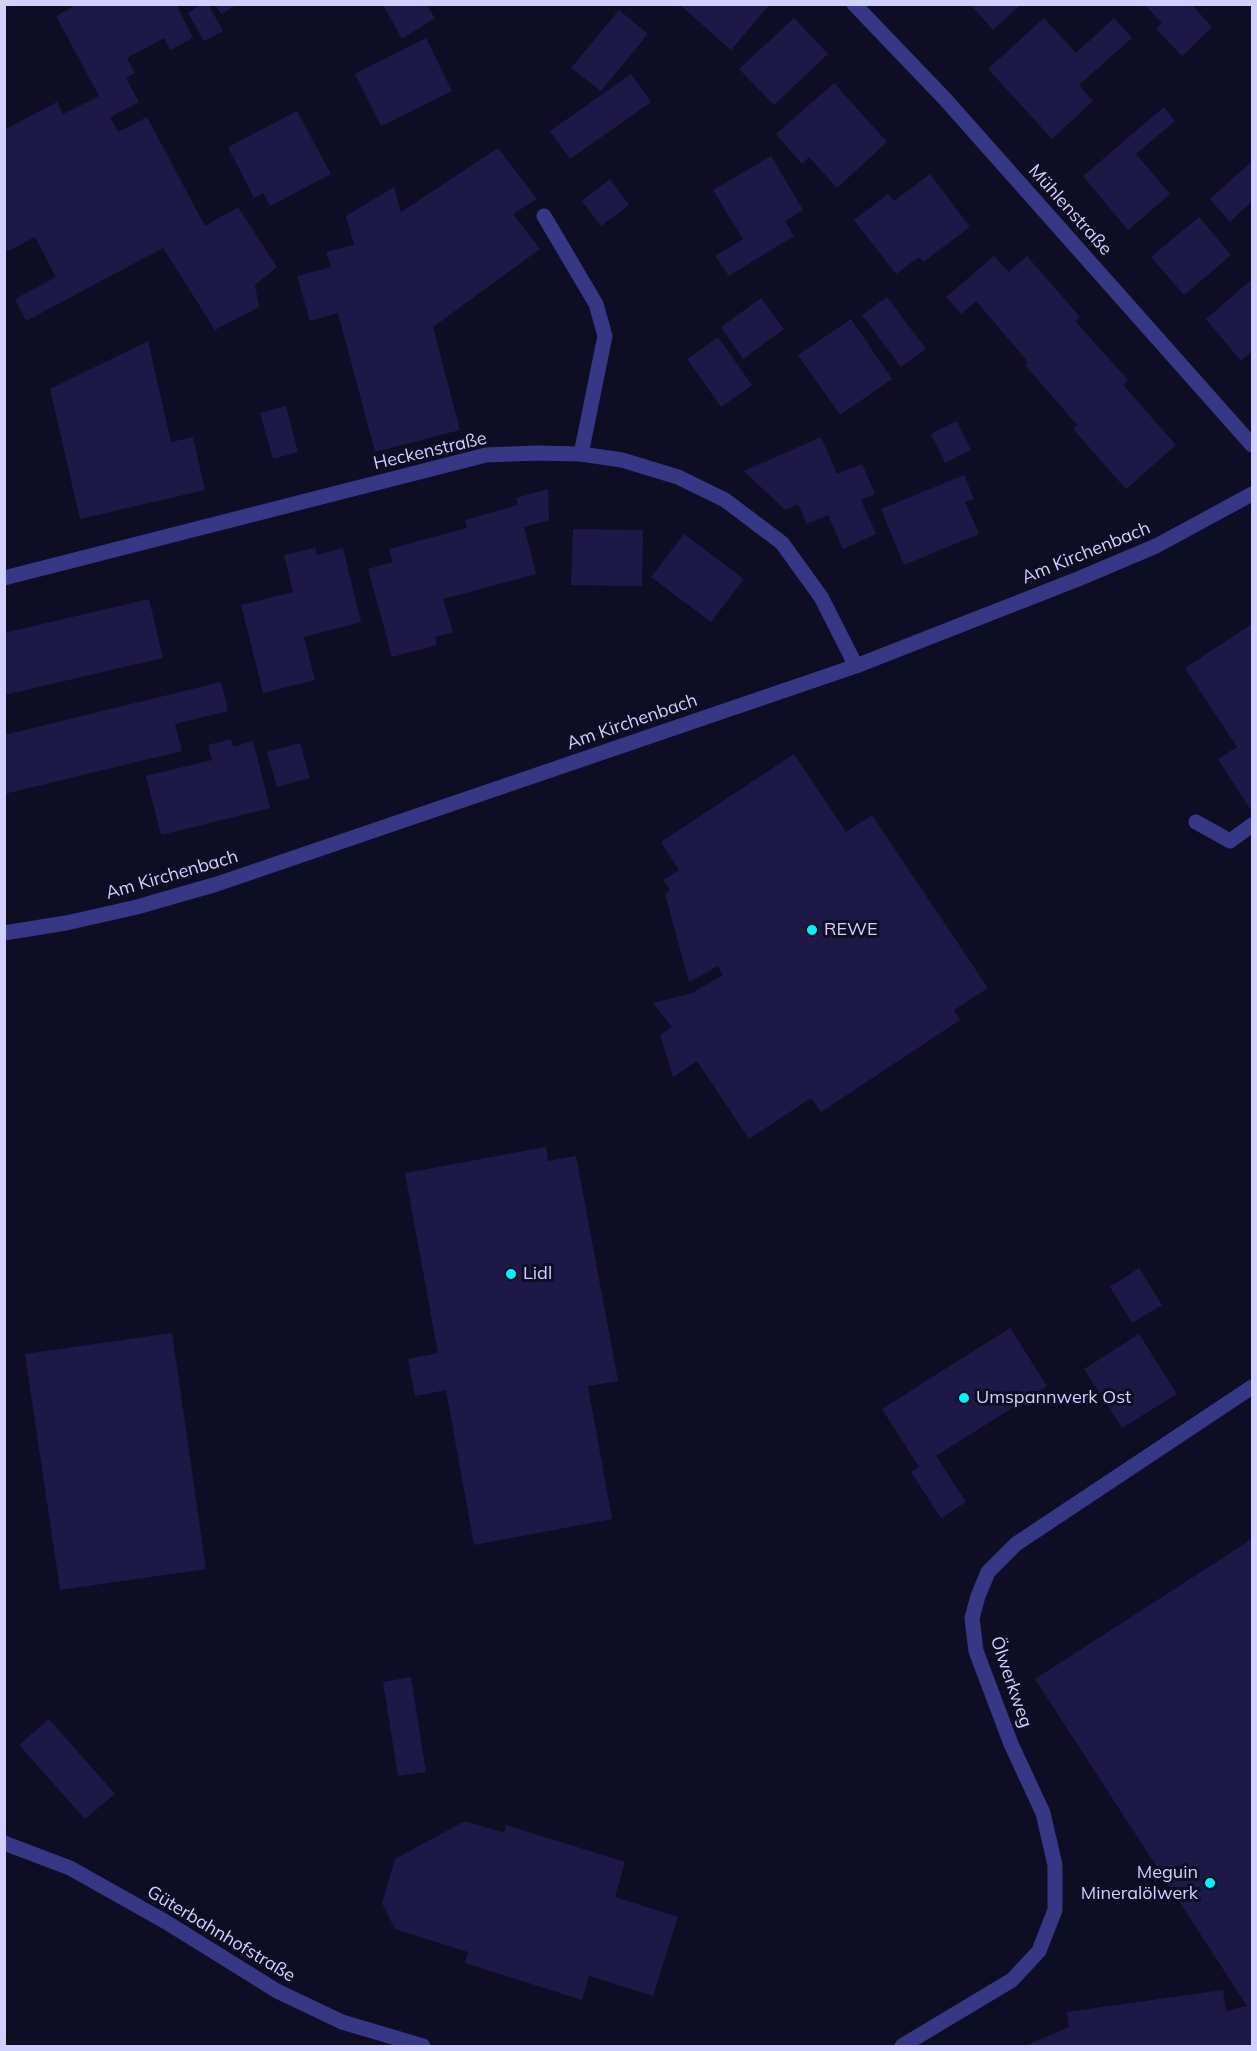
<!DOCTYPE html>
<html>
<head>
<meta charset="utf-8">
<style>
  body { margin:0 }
  #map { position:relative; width:1257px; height:2051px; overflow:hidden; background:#0f0d24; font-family:Mulish,sans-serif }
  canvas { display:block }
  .frame { position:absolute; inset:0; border:6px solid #d2d0ff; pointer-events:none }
</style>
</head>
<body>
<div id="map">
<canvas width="1257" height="2051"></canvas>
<div class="frame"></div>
</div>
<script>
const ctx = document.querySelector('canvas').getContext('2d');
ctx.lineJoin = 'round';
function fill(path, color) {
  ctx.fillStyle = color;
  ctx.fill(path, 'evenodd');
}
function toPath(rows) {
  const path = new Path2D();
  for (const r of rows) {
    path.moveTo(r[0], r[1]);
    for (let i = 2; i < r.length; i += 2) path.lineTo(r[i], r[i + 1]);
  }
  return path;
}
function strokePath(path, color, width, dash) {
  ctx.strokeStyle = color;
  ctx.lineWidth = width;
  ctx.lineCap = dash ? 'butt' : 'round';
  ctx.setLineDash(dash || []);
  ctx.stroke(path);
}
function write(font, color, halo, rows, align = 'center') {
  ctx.font = font + ' Mulish,sans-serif';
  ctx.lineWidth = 6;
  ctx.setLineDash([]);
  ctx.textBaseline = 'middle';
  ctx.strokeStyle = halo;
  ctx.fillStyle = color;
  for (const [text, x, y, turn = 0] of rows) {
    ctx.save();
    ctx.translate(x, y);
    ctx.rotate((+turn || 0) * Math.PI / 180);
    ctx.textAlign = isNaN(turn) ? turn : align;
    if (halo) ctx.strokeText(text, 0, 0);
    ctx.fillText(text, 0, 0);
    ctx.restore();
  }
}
const building = toPath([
  [78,4,176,4,193,38,170,50,164,38,127,58,135,73,126,78,139,102,110,117,118,132,147,117,205,226,238,207,277,267,255,285,259,307,215,330,163,248,26,321,15,299,56,277,35,237,8,251,4,245,4,130,57,102,63,114,99,96,56,16],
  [202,4,208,4,223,31,204,41,188,13],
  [215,4,238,4,221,14],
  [679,4,770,4,731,50],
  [970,4,1021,4,993,30],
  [1144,4,1191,4,1212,27,1182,56,1156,29,1162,23],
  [383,5,426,5,435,18,402,39],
  [619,10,648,34,601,91,571,68],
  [794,18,828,54,774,105,739,69],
  [1044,18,1076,53,1114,18,1132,38,1079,85,1093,101,1052,139,988,69],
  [426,38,452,91,381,126,355,74],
  [631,74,651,102,570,159,550,131],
  [834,83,887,142,837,188,809,157,802,164,776,134],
  [1164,107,1175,121,1136,154,1170,194,1128,230,1083,176],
  [297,111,331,174,270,206,263,193,254,198,228,147],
  [498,148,537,199,513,214,540,249,433,327,460,430,375,452,338,313,310,321,297,276,331,267,326,252,354,245,346,216,394,187,401,212],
  [771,156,803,210,785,221,794,236,729,276,715,256,743,239,713,190],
  [1252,161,1252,201,1230,222,1210,199],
  [930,174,970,227,923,262,919,257,896,274,854,220,888,194,894,201],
  [610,179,629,205,601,226,582,201],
  [1199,217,1231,255,1184,295,1151,257],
  [994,256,1009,272,1027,256,1080,317,1075,321,1128,380,1123,385,1176,445,1126,489,1073,429,1077,425,1025,365,1028,362,976,301,961,314,946,297],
  [1252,279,1252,351,1241,361,1206,319],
  [887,297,926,349,901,367,862,315],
  [761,298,784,329,743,359,721,327],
  [851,319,892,379,840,415,798,355],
  [718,337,752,385,721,407,687,359],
  [148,341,171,442,193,437,205,490,80,519,50,389],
  [286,406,298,452,273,459,260,413],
  [957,421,971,450,945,463,931,434],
  [821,437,837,474,862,464,875,494,861,500,876,534,843,549,828,515,807,524,798,504,785,510,744,471],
  [964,475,974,499,965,502,979,534,904,565,881,509],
  [548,489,549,520,524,527,536,574,443,599,453,632,435,637,437,645,392,657,368,569,393,562,389,549,467,528,465,520,518,505,516,498],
  [573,529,643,530,642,586,571,585],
  [684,534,744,579,711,622,651,577],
  [315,548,317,555,343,548,361,622,304,637,315,680,263,693,241,605,293,592,284,555],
  [149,599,163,658,4,695,4,633],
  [1252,624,1252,812,1218,759,1237,747,1185,668],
  [221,682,228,711,175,724,182,751,4,794,4,735],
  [231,739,233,747,253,741,270,808,161,835,146,776,212,760,208,745],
  [300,743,310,778,277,787,267,752],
  [794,754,846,832,872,815,988,988,954,1010,960,1020,821,1112,811,1098,749,1139,697,1061,673,1077,660,1035,672,1027,653,1003,692,993,723,975,718,966,689,982,665,894,670,890,663,880,679,870,661,842],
  [546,1147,548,1161,576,1156,618,1381,588,1386,612,1519,474,1545,446,1390,415,1396,408,1359,438,1353,405,1173],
  [1139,1268,1162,1305,1132,1323,1110,1287],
  [1010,1328,1047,1386,936,1456,966,1502,941,1518,911,1472,919,1467,882,1409],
  [172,1333,206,1569,60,1590,25,1354],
  [1139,1334,1177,1394,1122,1428,1084,1369],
  [1252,1539,1252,2046,1025,2046,1069,2027,1067,2012,1223,1990,1226,2011,1247,2006,1035,1679],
  [411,1677,426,1772,398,1776,383,1682],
  [49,1719,115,1794,85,1819,19,1745],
  [465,1821,504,1833,506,1825,625,1862,615,1897,678,1917,653,1996,589,1976,582,2000,465,1963,468,1952,395,1929,382,1903,395,1859]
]);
const service = toPath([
  [544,216,596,304,605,336,581,454],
  [1196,822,1230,841,1252,825]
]);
const minor = toPath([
  [854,4,945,99,1252,445],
  [4,578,486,455,537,453,581,454,622,460,678,477,725,500,782,543,821,597,856,666],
  [4,933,66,923,137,907,217,884,856,666,1078,579,1156,546,1252,494],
  [4,1843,70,1868,166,1922,277,1991,342,2022,423,2046],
  [902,2046,1012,1980,1039,1951,1055,1910,1055,1865,1043,1813,1011,1744,976,1651,972,1618,978,1596,988,1572,1016,1544,1252,1387]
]);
const markers = [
  [812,930,6,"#00f3fb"],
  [511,1274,6,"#00f3fb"],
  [964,1398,6,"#00f3fb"],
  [1210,1883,6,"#00f3fb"]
];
const streetNames = [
  ["Mühlenstraße",1070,210,48],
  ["Heckenstraße",430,451,-13],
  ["Am Kirchenbach",1086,553,-22],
  ["Am Kirchenbach",632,722,-19],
  ["Am Kirchenbach",172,875,-16],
  ["Ölwerkweg",1011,1682,71],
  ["Güterbahnhofstraße",221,1934,31]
];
const poiNames = [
  ["REWE",824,930],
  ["Lidl",523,1274],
  ["Umspannwerk Ost",976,1398],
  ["Meguin",1198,1873,"right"],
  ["Mineralölwerk",1198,1894,"right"]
];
fill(building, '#1e1846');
strokePath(service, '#363885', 15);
strokePath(minor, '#363885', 15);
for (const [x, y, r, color] of markers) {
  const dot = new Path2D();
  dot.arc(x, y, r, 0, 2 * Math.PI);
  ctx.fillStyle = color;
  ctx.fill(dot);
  strokePath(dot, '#0f0d24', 2);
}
write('18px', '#d2d0ff', '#0f0d24', streetNames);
write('18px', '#d2d0ff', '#0f0d24', poiNames, 'left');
</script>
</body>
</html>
